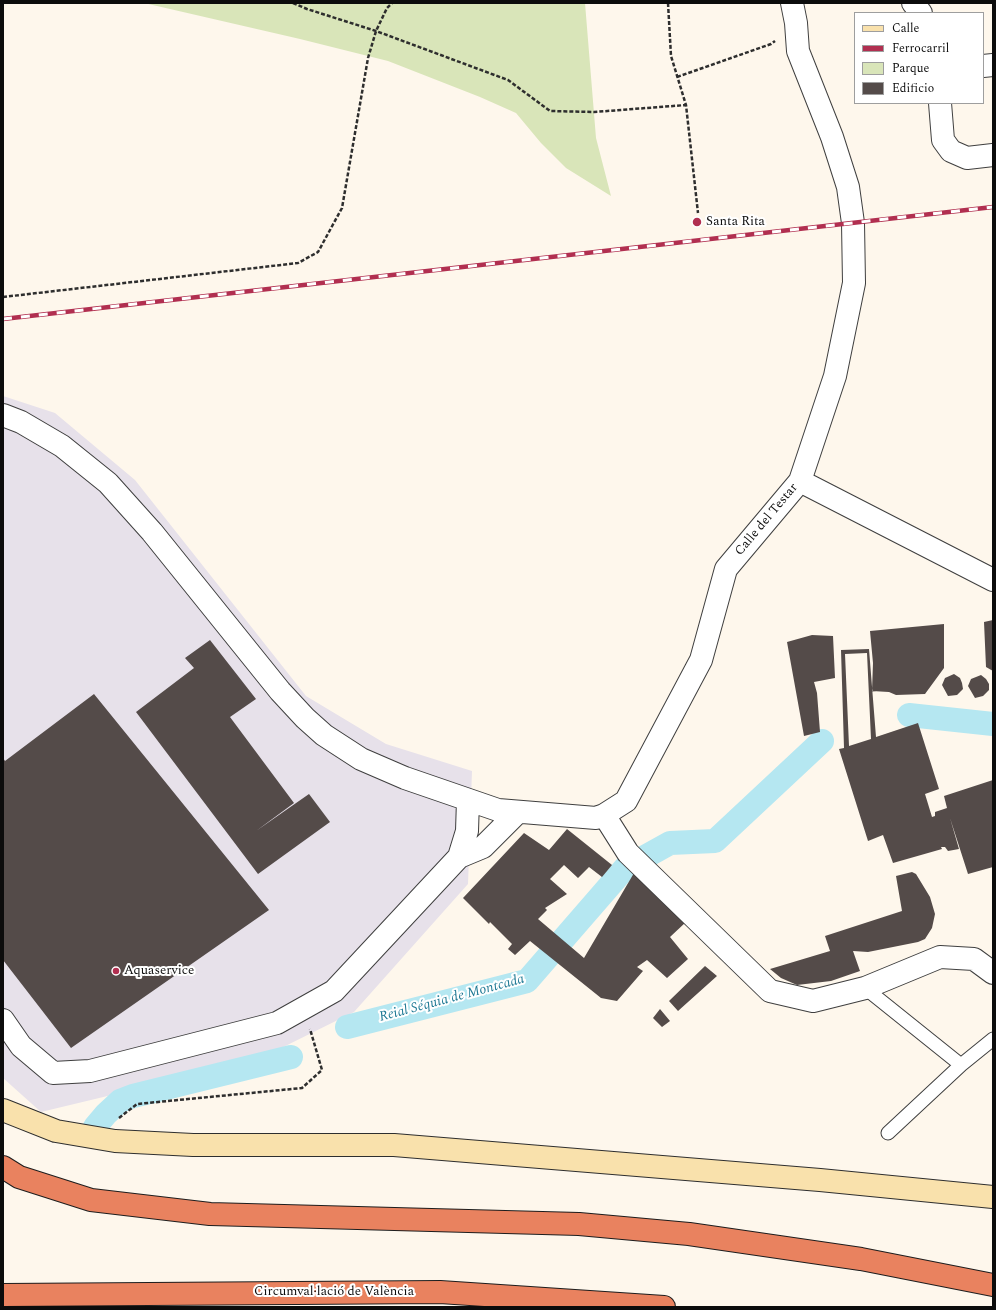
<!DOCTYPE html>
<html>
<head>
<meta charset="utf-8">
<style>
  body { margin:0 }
  #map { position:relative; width:996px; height:1310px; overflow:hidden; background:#fef7ec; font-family:Spectral,serif }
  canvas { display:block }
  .frame { position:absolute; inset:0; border:4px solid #0c0c0c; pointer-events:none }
  .legend { position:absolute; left:854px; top:12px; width:130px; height:92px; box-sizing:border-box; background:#fff; border:1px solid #9e9e9e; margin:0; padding:5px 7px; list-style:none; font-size:12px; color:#0c0c0c }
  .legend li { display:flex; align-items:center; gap:8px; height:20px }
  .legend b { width:20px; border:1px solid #9e9e9e }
</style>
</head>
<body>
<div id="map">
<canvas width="996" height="1310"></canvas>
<div class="frame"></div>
<ul class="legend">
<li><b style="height:5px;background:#f9e1ac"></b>Calle</li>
<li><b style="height:5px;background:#b12f50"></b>Ferrocarril</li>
<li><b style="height:11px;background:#d9e5b9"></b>Parque</li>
<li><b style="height:11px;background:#544b49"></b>Edificio</li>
</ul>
</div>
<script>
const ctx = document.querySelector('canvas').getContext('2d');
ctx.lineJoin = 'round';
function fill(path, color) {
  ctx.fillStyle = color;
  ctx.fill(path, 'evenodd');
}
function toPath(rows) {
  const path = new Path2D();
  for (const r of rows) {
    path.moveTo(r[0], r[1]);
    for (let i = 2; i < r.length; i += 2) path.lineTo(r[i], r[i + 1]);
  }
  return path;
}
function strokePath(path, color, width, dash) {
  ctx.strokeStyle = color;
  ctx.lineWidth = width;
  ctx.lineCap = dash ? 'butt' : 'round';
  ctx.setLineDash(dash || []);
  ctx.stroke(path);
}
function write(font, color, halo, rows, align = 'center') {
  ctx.font = font + ' Spectral,serif';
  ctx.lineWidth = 4;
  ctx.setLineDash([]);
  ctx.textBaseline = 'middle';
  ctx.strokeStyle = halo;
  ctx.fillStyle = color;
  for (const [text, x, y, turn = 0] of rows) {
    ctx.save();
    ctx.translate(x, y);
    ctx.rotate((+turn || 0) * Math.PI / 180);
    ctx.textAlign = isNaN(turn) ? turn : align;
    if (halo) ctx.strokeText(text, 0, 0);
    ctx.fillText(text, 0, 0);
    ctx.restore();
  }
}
const industrial = toPath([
  [3,396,55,413,135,480,306,696,386,744,472,771,468,884,354,1012,257,1060,41,1112,3,1078]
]);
const green = toPath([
  [144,3,585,3,596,138,611,196,566,168,541,143,516,113,480,97,388,61,300,39]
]);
const canal = toPath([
  [909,715,993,724],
  [347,1027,527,981,625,868,670,843,715,841,822,741],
  [95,1127,106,1114,120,1101,133,1096,291,1057]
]);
const building = toPath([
  [993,620,993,671,986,667,984,622],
  [944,624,944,668,925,694,896,695,889,692,872,691,873,663,870,631],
  [812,635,833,636,835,678,814,682,817,693,820,732,804,736,787,642],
  [210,640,256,699,230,717,294,803,256,831,309,794,330,822,258,874,136,712,194,668,185,658],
  [869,649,876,737,918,723,939,789,925,794,932,817,935,816,935,812,947,808,944,796,993,780,993,867,968,874,950,818,959,849,948,851,945,847,941,847,942,849,893,863,883,835,868,841,839,749,844,748,841,650],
  [867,653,871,739,849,746,845,654],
  [954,674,960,678,962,683,963,689,957,695,948,696,942,685,945,678],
  [981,675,986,679,989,684,989,690,983,696,975,698,968,686,971,679],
  [94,694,269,910,71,1048,3,960,3,758,5,761],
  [567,829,612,865,602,877,589,867,578,878,564,865,550,879,567,894,545,908,547,910,538,919,584,958,634,873,686,922,670,937,688,959,667,978,647,960,637,967,643,971,617,1001,601,998,530,941,515,955,508,949,512,944,490,922,489,924,463,898,524,833,549,850],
  [912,872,916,874,930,897,935,914,932,928,925,939,918,942,868,952,853,951,860,971,831,981,797,985,781,978,770,969,830,951,825,936,902,911,896,876],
  [705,966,717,976,678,1011,669,1001],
  [660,1009,670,1021,662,1027,653,1018]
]);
const path = toPath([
  [293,3,307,9,376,31,508,80,550,111,594,112,686,105],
  [668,3,671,56,686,105,698,213],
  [677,77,771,44,775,41],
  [3,297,298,263,318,252,342,208,368,58,376,31,387,8,392,3],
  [119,1118,137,1104,302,1088,322,1070,310,1029]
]);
const lane = toPath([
  [865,988,961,1065],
  [888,1133,961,1065,993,1039]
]);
const street = toPath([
  [913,3,921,13],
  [983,66,993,65],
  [940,103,943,140,951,151,967,158,993,155],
  [3,415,21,422,62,446,108,483,152,532,280,691,305,718,324,735,361,759,405,778,498,810,596,818,604,815,626,801,701,660,726,569,800,481,835,376,854,283,853,223,848,187,832,137,798,51,796,23,792,3],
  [800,481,993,580],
  [604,815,628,853,770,991,813,1001,865,988,940,957,974,959,993,973],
  [459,857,467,831,468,800],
  [3,1020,21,1046,53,1073,90,1071,277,1023,334,991,459,857,483,847,518,812]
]);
const secondary = toPath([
  [3,1110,56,1131,115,1141,193,1145,394,1145,820,1180,993,1197]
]);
const highway = toPath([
  [3,1167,19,1177,91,1200,210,1214,579,1224,689,1234,861,1259,993,1285],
  [3,1295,440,1292,664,1307]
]);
const rail = toPath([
  [3,319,993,207]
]);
const markers = [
  [697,222,5,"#b12f50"],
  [116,971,4,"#b12f50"]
];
const poiNames = [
  ["Santa Rita",706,222],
  ["Aquaservice",124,971]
];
const streetNames = [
  ["Calle del Testar",767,520,-50],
  ["Circumval·lació de València",334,1292]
];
const waterNames = [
  ["Reial Séquia de Montcada",452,999,-15]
];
fill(industrial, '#e7e1ea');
fill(green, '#d9e5b9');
strokePath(canal, '#b5e7f1', 24);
fill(building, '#544b49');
strokePath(lane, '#3f3f3f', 15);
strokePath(street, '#3f3f3f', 24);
strokePath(secondary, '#2e2e2e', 24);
strokePath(highway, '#1d1d1d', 24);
strokePath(path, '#2e2e2e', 2.5, [4, 2]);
strokePath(lane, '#fff', 13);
strokePath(street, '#fff', 22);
strokePath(secondary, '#f9e1ac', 22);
strokePath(highway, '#e9825f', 22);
strokePath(rail, '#b12f50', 4.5);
strokePath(rail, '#fff', 3, [9]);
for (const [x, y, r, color] of markers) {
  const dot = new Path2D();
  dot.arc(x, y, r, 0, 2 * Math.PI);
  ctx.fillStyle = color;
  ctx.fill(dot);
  strokePath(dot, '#fff', 1.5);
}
write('13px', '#0c0c0c', '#fff', poiNames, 'left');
write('13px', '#0c0c0c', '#fff', streetNames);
write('italic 14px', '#1f7994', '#fff', waterNames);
</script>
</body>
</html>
